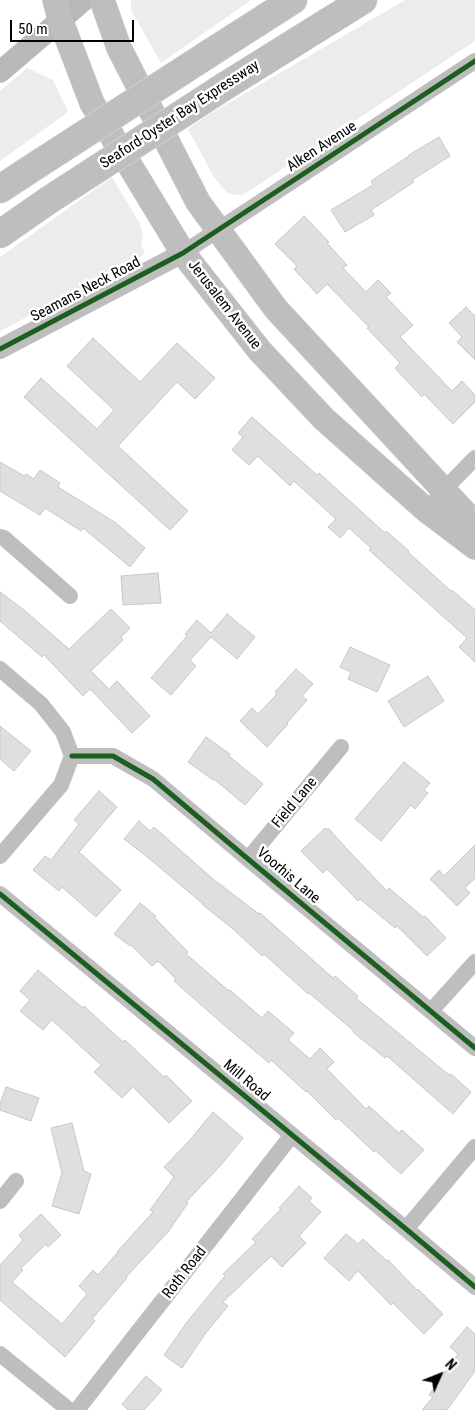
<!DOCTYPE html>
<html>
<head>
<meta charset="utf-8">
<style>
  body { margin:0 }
  #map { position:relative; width:475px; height:1410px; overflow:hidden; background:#fff; font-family:"Roboto Condensed",sans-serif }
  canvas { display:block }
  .north { position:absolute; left:415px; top:1350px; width:50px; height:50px; -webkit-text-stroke:4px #fff; paint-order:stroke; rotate:46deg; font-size:14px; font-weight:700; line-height:20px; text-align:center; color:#000 }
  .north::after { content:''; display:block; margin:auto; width:18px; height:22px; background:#000; clip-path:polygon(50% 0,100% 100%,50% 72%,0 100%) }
  .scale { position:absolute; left:10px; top:20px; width:124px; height:22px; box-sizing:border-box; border:2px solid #000; border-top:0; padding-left:6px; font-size:15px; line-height:18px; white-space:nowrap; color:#000; -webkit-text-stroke:4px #fff; paint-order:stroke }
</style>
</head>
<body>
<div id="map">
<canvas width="475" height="1410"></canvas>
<div class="north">N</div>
<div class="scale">50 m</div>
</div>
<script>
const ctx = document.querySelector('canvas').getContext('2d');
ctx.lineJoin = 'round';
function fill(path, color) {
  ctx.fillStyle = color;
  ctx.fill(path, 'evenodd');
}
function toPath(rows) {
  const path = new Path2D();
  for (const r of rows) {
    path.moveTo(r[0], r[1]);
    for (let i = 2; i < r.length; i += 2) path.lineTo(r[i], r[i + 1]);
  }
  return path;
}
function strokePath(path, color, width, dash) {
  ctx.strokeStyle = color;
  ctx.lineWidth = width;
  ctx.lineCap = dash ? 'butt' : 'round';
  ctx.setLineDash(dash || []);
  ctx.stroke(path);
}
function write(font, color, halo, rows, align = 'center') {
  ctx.font = font + ' "Roboto Condensed",sans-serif';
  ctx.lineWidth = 5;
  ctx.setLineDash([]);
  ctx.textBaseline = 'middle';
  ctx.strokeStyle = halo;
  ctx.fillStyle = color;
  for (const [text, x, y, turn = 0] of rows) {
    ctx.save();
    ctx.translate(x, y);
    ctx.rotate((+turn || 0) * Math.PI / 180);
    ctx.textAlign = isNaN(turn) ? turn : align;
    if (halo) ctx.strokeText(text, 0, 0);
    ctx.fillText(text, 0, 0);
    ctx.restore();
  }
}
const green = toPath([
  [131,0,251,0,161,63,131,10],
  [405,0,475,0,475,41,243,195,234,195,226,192,214,177,188,129,208,115],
  [27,68,53,80,68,112,0,161,0,91],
  [112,177,140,224,143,236,141,245,145,252,137,261,128,267,69,295,0,331,0,257]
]);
const building = toPath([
  [439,137,450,156,412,180,414,182,371,210,374,215,345,232,331,210,373,185,371,181,409,156,409,155,439,137],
  [304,216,329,242,327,243,347,265,343,268,366,292,378,280,391,293,386,297,413,325,400,337,452,391,462,381,475,395,475,402,453,424,424,394,422,397,395,368,400,363,367,328,369,327,327,284,317,294,294,269,297,266,275,244,304,216],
  [466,307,475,316,475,360,457,342,462,337,449,323,466,307],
  [93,338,140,382,177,343,215,378,195,399,177,382,118,446,188,511,170,530,24,397,41,378,97,429,114,410,67,366,93,338],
  [252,417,317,475,319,473,385,533,386,531,409,551,408,552,451,591,452,590,475,610,475,662,459,647,467,638,369,550,371,548,349,528,340,538,328,527,336,519,294,481,290,486,258,456,249,465,232,450,243,437,238,433,252,417],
  [0,462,24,476,26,474,34,479,40,470,60,483,58,487,116,523,145,548,130,567,83,528,81,531,45,508,40,515,0,491,0,462],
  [158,573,161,603,123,605,121,576,158,573],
  [0,592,24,610,69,649,111,609,130,628,121,637,123,640,91,671,109,689,117,681,150,716,132,733,90,689,83,696,44,655,42,657,0,621,0,592],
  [227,614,255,637,237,659,211,637,190,660,196,666,171,695,151,678,187,636,185,634,197,620,211,633,227,614],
  [350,647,390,665,377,692,348,679,351,672,340,667,350,647],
  [296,669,313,684,302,696,307,700,287,723,288,724,267,747,240,721,252,708,258,714,277,694,275,692,296,669],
  [428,676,444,701,404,727,388,701,428,676],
  [0,726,31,751,14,771,0,759,0,726],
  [206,737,230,754,229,756,263,784,245,805,214,779,213,780,188,762,206,737],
  [404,762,430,783,424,790,428,793,415,809,411,805,381,841,355,819,404,762],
  [99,791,117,807,79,852,121,890,96,917,62,887,59,891,33,870,45,856,51,860,79,824,74,820,99,791],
  [139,821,150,831,154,827,213,879,259,914,260,913,333,978,335,976,358,996,356,998,449,1075,451,1074,471,1092,453,1114,387,1056,385,1058,353,1032,354,1031,309,993,308,994,264,954,262,956,233,929,203,905,203,904,151,860,124,839,139,821],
  [324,829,329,829,347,849,387,891,389,888,423,917,425,916,446,938,427,956,397,926,395,928,360,899,358,901,327,869,323,873,301,851,324,829],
  [475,845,475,878,465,888,470,893,457,906,430,879,439,870,444,876,475,845],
  [140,903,156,916,154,917,188,952,186,954,229,991,230,990,262,1018,268,1011,294,1033,288,1040,310,1059,320,1048,334,1062,327,1069,366,1109,369,1106,399,1133,402,1130,424,1150,401,1174,375,1150,374,1152,338,1118,336,1120,307,1091,306,1092,271,1060,269,1063,224,1025,174,981,176,979,158,961,152,966,131,945,130,946,114,934,140,903],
  [38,970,83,1008,84,1006,123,1042,125,1040,164,1077,166,1075,192,1101,169,1123,133,1087,122,1098,94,1072,101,1065,52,1020,43,1030,20,1011,30,1000,20,991,38,970],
  [6,1087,39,1098,31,1121,0,1110,0,1104,6,1087],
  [213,1112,243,1138,221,1165,186,1202,188,1203,168,1232,126,1277,127,1278,92,1319,95,1321,65,1357,0,1300,0,1265,23,1240,19,1235,41,1214,61,1235,48,1247,46,1244,21,1268,23,1270,12,1282,62,1324,87,1294,79,1286,93,1270,98,1275,118,1252,117,1252,153,1212,150,1210,174,1177,164,1167,189,1141,213,1112],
  [72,1123,84,1171,91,1174,79,1214,52,1206,62,1173,51,1128,72,1123],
  [299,1186,312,1198,309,1201,321,1212,299,1236,306,1243,282,1267,271,1256,223,1302,228,1306,205,1334,182,1368,164,1355,187,1322,225,1276,223,1274,256,1242,252,1239,281,1209,279,1208,299,1186],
  [346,1234,358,1244,363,1239,387,1261,388,1260,417,1290,418,1289,443,1314,424,1334,393,1303,391,1305,358,1271,349,1281,324,1258,346,1234],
  [467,1327,475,1334,475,1371,447,1410,422,1410,433,1397,429,1395,458,1354,450,1347,467,1327],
  [146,1376,162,1390,144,1410,128,1410,122,1404,146,1376]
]);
const minor = toPath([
  [183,253,475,61],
  [437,497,475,458],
  [0,537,4,538,70,596],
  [0,669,41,704,63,732,72,756,61,785,0,856],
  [72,756,113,756,153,779,248,859,475,1048],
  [248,859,341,747],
  [0,894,406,1229,475,1287],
  [431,1011,475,962],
  [0,1201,16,1181],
  [406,1229,475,1147],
  [0,1354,69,1410],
  [77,1410,292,1135]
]);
const tertiary = toPath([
  [0,349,183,253]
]);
const secondary = toPath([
  [0,72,84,0]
]);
const primary = toPath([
  [55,0,60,19,92,103,183,253,197,271,260,351,324,419,425,509,475,547],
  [102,0,119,48,198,202,276,309,475,524]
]);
const motorway = toPath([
  [210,53,293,0],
  [225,86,363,0],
  [0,189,29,170],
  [0,234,49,200]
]);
const motorwayBridge = toPath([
  [29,170,210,53],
  [49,200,225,86]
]);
const cycleway = toPath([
  [0,349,183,253,475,61],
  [72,756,113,756,153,779,248,859,475,1048],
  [0,894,406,1229,475,1287]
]);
const streetNames = [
  ["Seaford-Oyster Bay Expressway",180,115,-33],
  ["Alken Avenue",322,147,-33],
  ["Seamans Neck Road",86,290,-28],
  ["Jerusalem Avenue",224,305,52],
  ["Field Lane",295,803,-50],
  ["Voorhis Lane",288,876,40],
  ["Mill Road",246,1081,40],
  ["Roth Road",185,1273,-52]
];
fill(green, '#ececec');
fill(building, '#dfdfdf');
strokePath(building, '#c7c7c7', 1);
strokePath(primary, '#dbdbdb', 26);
strokePath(motorway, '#dbdbdb', 29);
strokePath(minor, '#bebebe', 16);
strokePath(tertiary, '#bebebe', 20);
strokePath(secondary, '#b8b8b8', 22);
strokePath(primary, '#bebebe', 25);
strokePath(motorway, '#bebebe', 28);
strokePath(motorwayBridge, '#dbdbdb', 29, []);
strokePath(motorwayBridge, '#bebebe', 28);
strokePath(cycleway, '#1b5e20', 5);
write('15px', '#000', '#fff', streetNames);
</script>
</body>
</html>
